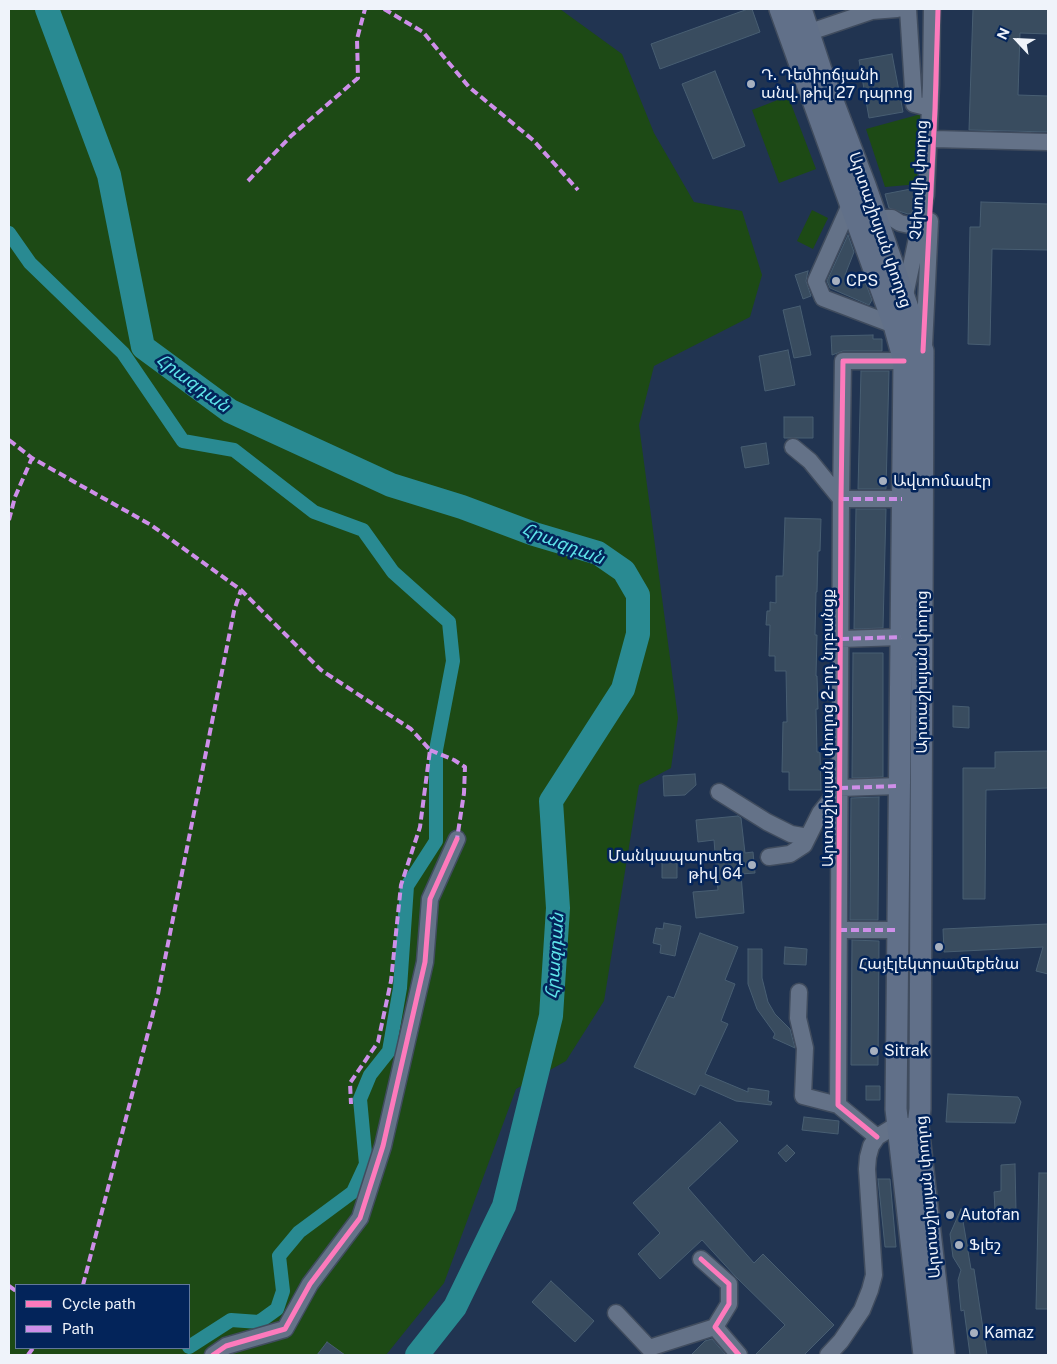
<!DOCTYPE html>
<html>
<head>
<meta charset="utf-8">
<style>
  body { margin:0 }
  #map { position:relative; width:1057px; height:1364px; overflow:hidden; background:#213451; font-family:"Public Sans",sans-serif }
  canvas { display:block }
  .frame { position:absolute; inset:0; border:10px solid #eff3fa; pointer-events:none }
  .legend { position:absolute; left:15px; top:1284px; width:175px; height:65px; box-sizing:border-box; background:#03245a; border:1px solid #61779a; margin:0; padding:6px 9px; list-style:none; font-size:15px; color:#eff3fa }
  .legend li { display:flex; align-items:center; gap:10px; height:25px }
  .legend b { width:25px; border:1px solid #61779a }
  .north { position:absolute; left:992px; top:15px; width:50px; height:50px; -webkit-text-stroke:4px #03245a; paint-order:stroke; rotate:295deg; font-size:14px; font-weight:700; line-height:20px; text-align:center; color:#eff3fa }
  .north::after { content:''; display:block; margin:auto; width:18px; height:22px; background:#eff3fa; clip-path:polygon(50% 0,100% 100%,50% 72%,0 100%) }
</style>
</head>
<body>
<div id="map">
<canvas width="1057" height="1364"></canvas>
<div class="frame"></div>
<ul class="legend">
<li><b style="height:6px;background:#fd7abc"></b>Cycle path</li>
<li><b style="height:6px;background:#ce8fe9"></b>Path</li>
</ul>
<div class="north">N</div>
</div>
<script>
const ctx = document.querySelector('canvas').getContext('2d');
ctx.lineJoin = 'round';
function fill(path, color) {
  ctx.fillStyle = color;
  ctx.fill(path, 'evenodd');
}
function toPath(rows) {
  const path = new Path2D();
  for (const r of rows) {
    path.moveTo(r[0], r[1]);
    for (let i = 2; i < r.length; i += 2) path.lineTo(r[i], r[i + 1]);
  }
  return path;
}
function strokePath(path, color, width, dash) {
  ctx.strokeStyle = color;
  ctx.lineWidth = width;
  ctx.lineCap = dash ? 'butt' : 'round';
  ctx.setLineDash(dash || []);
  ctx.stroke(path);
}
function write(font, color, halo, rows, align = 'center') {
  ctx.font = font + ' "Public Sans","Noto Sans Armenian",sans-serif';
  ctx.lineWidth = 5;
  ctx.setLineDash([]);
  ctx.textBaseline = 'middle';
  ctx.strokeStyle = halo;
  ctx.fillStyle = color;
  for (const [text, x, y, turn = 0] of rows) {
    ctx.save();
    ctx.translate(x, y);
    ctx.rotate((+turn || 0) * Math.PI / 180);
    ctx.textAlign = isNaN(turn) ? turn : align;
    if (halo) ctx.strokeText(text, 0, 0);
    ctx.fillText(text, 0, 0);
    ctx.restore();
  }
}
const green = toPath([
  [9,9,560,9,622,54,654,133,694,202,742,211,762,275,750,317,654,366,639,425,678,718,671,768,639,785,604,1001,566,1061,516,1089,444,1283,386,1355,9,1355],
  [16,1285,189,1285,189,1348,16,1348],
  [788,96,816,169,779,183,752,110],
  [921,114,919,184,885,187,866,129],
  [812,210,828,218,813,249,797,241]
]);
const canal = toPath([
  [9,233,30,263,123,353,183,441,234,450,314,512,363,530,393,572,449,622,453,661,436,750,436,841,407,886,400,988,389,1051,370,1075,360,1099,366,1164,353,1192,299,1232,279,1256,283,1291,277,1309,259,1322,231,1320,189,1347]
]);
const river = toPath([
  [47,9,109,175,143,347,230,411,391,485,462,507,534,534,598,553,624,571,638,595,638,634,623,689,551,801,558,908,551,1016,504,1206,455,1307,417,1355]
]);
const building = toPath([
  [748,9,752,9,760,32,660,69,651,44,748,9],
  [973,9,1048,9,1048,34,1020,33,1018,95,1048,96,1048,132,969,130,973,9],
  [892,54,903,112,869,118,859,60,892,54],
  [715,71,745,146,713,159,682,84,715,71],
  [916,188,912,213,908,214,889,208,885,194,916,188],
  [981,202,1048,204,1048,250,992,249,990,345,968,344,970,227,980,227,981,202],
  [848,235,854,252,845,275,866,284,872,300,869,305,830,288,827,281,848,235],
  [808,271,806,281,811,296,803,299,795,275,808,271],
  [800,306,811,355,794,358,783,310,800,306],
  [873,335,873,339,882,339,882,351,843,351,832,355,831,336,873,335],
  [788,350,795,385,765,391,759,356,788,350],
  [861,371,889,371,886,489,858,489,861,371],
  [784,417,813,417,813,438,784,438,784,417],
  [766,443,769,464,745,468,741,447,766,443],
  [856,509,886,509,883,628,854,629,856,509],
  [785,518,821,519,820,551,818,551,817,592,816,592,815,635,817,635,816,676,817,676,818,709,816,709,817,752,820,752,821,790,789,790,789,772,782,772,783,722,787,722,786,671,775,671,775,656,769,656,770,625,766,625,767,611,770,611,770,602,776,603,776,576,783,576,785,518],
  [853,653,883,653,883,777,852,778,853,653],
  [953,706,969,707,969,728,953,727,953,706],
  [1048,751,1048,788,986,790,985,899,963,899,963,768,995,768,995,752,1048,751],
  [695,774,696,785,685,795,664,796,663,776,695,774],
  [879,797,878,920,850,920,851,798,879,797],
  [738,816,741,818,745,853,753,852,755,873,741,874,744,913,696,918,693,892,718,890,714,840,698,842,696,820,738,816],
  [662,854,677,854,677,878,662,878,662,854],
  [664,923,681,926,675,956,660,953,661,945,653,943,656,928,663,929,664,923],
  [1048,924,1048,974,1036,971,1043,947,944,952,943,929,1048,924],
  [700,933,738,947,725,980,735,984,721,1021,728,1024,705,1074,748,1092,748,1088,769,1091,768,1101,772,1102,771,1105,736,1101,700,1085,695,1095,634,1067,668,996,674,998,700,933],
  [852,940,879,941,878,1065,851,1065,852,940],
  [785,947,807,949,806,965,784,964,785,947],
  [748,949,762,949,762,978,768,1002,775,1014,790,1029,795,1048,773,1038,775,1034,757,1009,748,984,748,949],
  [866,1086,880,1086,880,1100,866,1100,866,1086],
  [948,1094,1018,1097,1021,1102,1015,1123,946,1122,948,1094],
  [804,1117,839,1121,838,1134,802,1130,804,1117],
  [720,1122,738,1141,688,1188,754,1263,763,1254,834,1325,804,1355,755,1355,785,1325,736,1277,702,1240,660,1279,638,1254,660,1233,633,1203,720,1122],
  [787,1145,795,1153,786,1162,778,1153,787,1145],
  [1015,1164,1016,1211,995,1211,994,1192,1001,1191,1001,1165,1015,1164],
  [1039,1173,1048,1173,1048,1309,1036,1309,1039,1173],
  [878,1179,890,1179,896,1247,885,1247,878,1179],
  [961,1209,971,1269,974,1269,987,1355,970,1355,964,1310,961,1311,958,1280,961,1270,953,1257,950,1234,961,1209],
  [551,1281,594,1321,575,1342,532,1302,551,1281],
  [712,1339,726,1355,691,1355,705,1341,712,1339],
  [327,1342,345,1355,317,1355,327,1342]
]);
const minor = toPath([
  [908,9,914,104,930,108],
  [810,32,872,11,897,9],
  [934,139,1048,142],
  [850,205,816,281,823,298,894,325,904,300,926,195,931,85,932,9],
  [875,218,892,218,900,223,909,225,922,219],
  [924,346,930,221],
  [793,447,810,461,841,499,902,499],
  [841,639,901,637],
  [719,792,767,822,791,834,808,837],
  [769,857,790,854,804,845,820,813,840,788,899,786],
  [839,930,898,930],
  [799,992,798,1018,805,1048,803,1096,838,1105],
  [877,1137,838,1105,841,499,843,361,904,361],
  [701,1259,729,1284,729,1304,715,1327,739,1355],
  [616,1313,649,1348,715,1327],
  [213,1355,226,1346,285,1329,310,1284,360,1218,383,1146,425,962,430,899,457,839],
  [828,1355,841,1341,862,1310,870,1290,874,1275,867,1169,868,1157,871,1146,877,1137,890,1129,908,1126]
]);
const major = toPath([
  [780,9,894,325,904,361,896,1109,924,1355],
  [801,9,821,70,865,185,923,351,920,1109,918,1126,944,1355]
]);
const quiet = toPath([
  [384,9,423,32,469,87,533,140,578,190],
  [248,181,291,136,358,78,357,39,365,9],
  [9,440,32,458,151,525,241,590,321,670,411,729,430,750,420,827,401,885,391,981,378,1042,350,1083,351,1104],
  [841,499,902,499],
  [9,520,15,497,32,458],
  [841,639,901,637],
  [430,750,454,760,465,767,464,793,457,839],
  [840,788,899,786],
  [839,930,898,930],
  [83,1285,158,994,234,611,241,590],
  [9,1286,16,1291],
  [28,1355,33,1348]
]);
const cycleway = toPath([
  [923,351,935,109,938,9],
  [877,1137,838,1105,841,499,843,361,904,361],
  [701,1259,729,1284,729,1304,715,1327,739,1355],
  [213,1355,226,1346,285,1329,310,1284,360,1218,383,1146,425,962,430,899,457,839]
]);
const markers = [
  [751,84,5,"#a7b0bf"],
  [836,281,5,"#a7b0bf"],
  [883,481,5,"#a7b0bf"],
  [752,865,5,"#a7b0bf"],
  [939,947,5,"#a7b0bf"],
  [874,1051,5,"#a7b0bf"],
  [950,1215,5,"#a7b0bf"],
  [959,1245,5,"#a7b0bf"],
  [974,1333,5,"#a7b0bf"]
];
const poiNames = [
  ["Դ. Դեմիրճյանի",761,75],
  ["անվ. թիվ 27 դպրոց",761,93],
  ["CPS",846,281],
  ["Ավտոմասէր",893,481],
  ["Մանկապարտեզ",742,856,"right"],
  ["թիվ 64",742,874,"right"],
  ["Հայէլեկտրամեքենա",939,964,"center"],
  ["Sitrak",884,1051],
  ["Autofan",960,1215],
  ["Ֆլեշ",969,1245],
  ["Kamaz",984,1333]
];
const streetNames = [
  ["Չեխովի փողոց",919,180,-87],
  ["Արտաշիսյան փողոց",880,230,71],
  ["Արտաշիսյան փողոց",922,672,-90],
  ["Արտաշիսյան փողոց 2-րդ նրբանցք",828,728,-90],
  ["Արտաշիսյան փողոց",928,1197,-95]
];
const waterNames = [
  ["Հրազդան",193,383,36],
  ["Հրազդան",563,544,21],
  ["Հրազդան",555,956,-86]
];
fill(green, '#1d4a15');
strokePath(canal, '#298a92', 14);
strokePath(river, '#298a92', 24);
fill(building, '#394c5f');
strokePath(building, '#485e72', 1);
strokePath(minor, '#404c5e', 19);
strokePath(major, '#404c5e', 24);
strokePath(minor, '#647288', 16);
strokePath(major, '#617089', 21);
strokePath(quiet, '#ce8fe9', 4, [8, 4]);
strokePath(cycleway, '#fd7abc', 5);
for (const [x, y, r, color] of markers) {
  const dot = new Path2D();
  dot.arc(x, y, r, 0, 2 * Math.PI);
  ctx.fillStyle = color;
  ctx.fill(dot);
  strokePath(dot, '#03245a', 2);
}
write('16px', '#eff3fa', '#03245a', poiNames, 'left');
write('16px', '#eff3fa', '#03245a', streetNames);
write('italic 18px', '#5ee4ea', '#03245a', waterNames);
</script>
</body>
</html>
